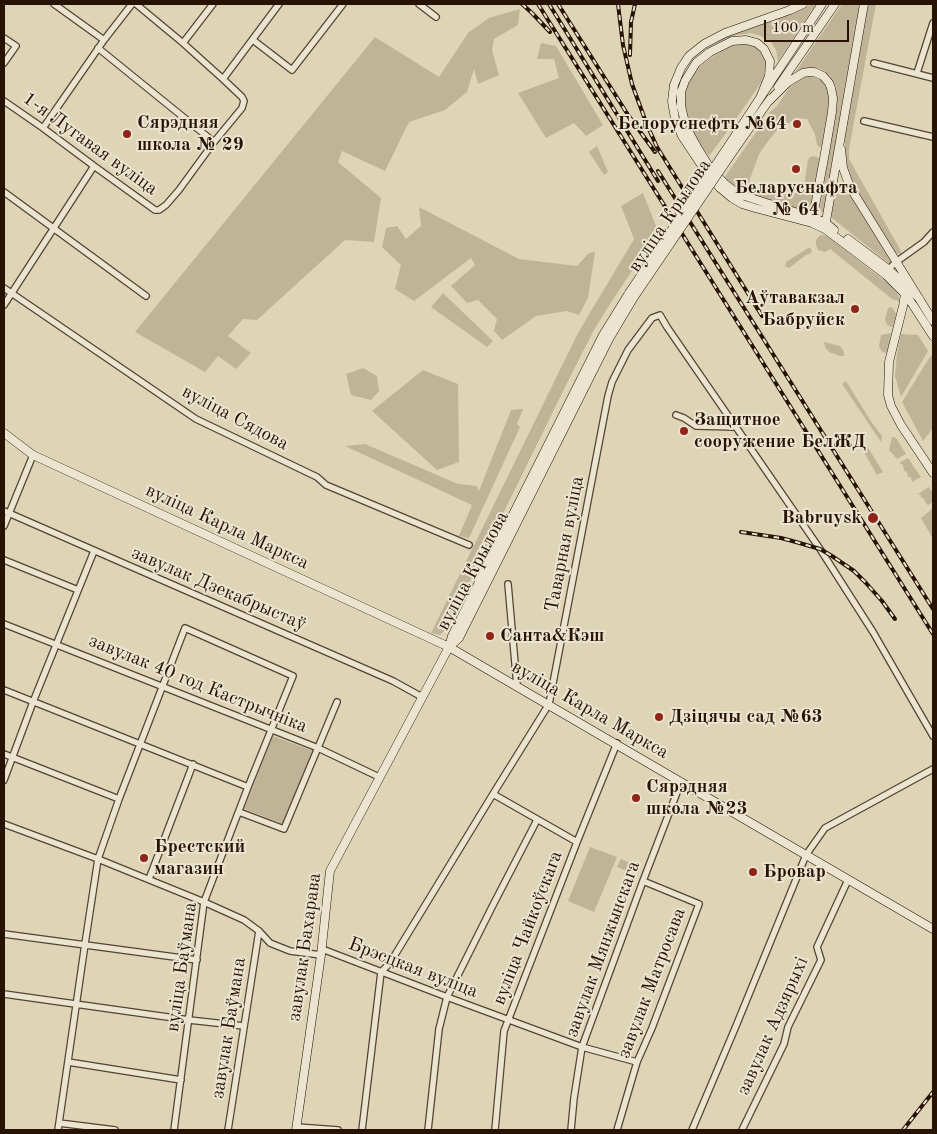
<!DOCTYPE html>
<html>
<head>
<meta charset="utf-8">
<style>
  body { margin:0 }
  #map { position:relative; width:937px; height:1134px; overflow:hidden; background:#ded5b7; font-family:"Old Standard TT",serif }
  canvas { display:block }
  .frame { position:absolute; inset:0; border:5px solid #271203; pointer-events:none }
  .scale { position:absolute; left:764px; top:20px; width:85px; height:22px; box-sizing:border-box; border:2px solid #271203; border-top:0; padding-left:6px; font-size:15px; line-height:18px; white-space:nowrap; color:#271203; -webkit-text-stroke:4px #eae4d0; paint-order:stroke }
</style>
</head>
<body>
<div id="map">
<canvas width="937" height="1134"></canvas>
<div class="frame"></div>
<div class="scale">100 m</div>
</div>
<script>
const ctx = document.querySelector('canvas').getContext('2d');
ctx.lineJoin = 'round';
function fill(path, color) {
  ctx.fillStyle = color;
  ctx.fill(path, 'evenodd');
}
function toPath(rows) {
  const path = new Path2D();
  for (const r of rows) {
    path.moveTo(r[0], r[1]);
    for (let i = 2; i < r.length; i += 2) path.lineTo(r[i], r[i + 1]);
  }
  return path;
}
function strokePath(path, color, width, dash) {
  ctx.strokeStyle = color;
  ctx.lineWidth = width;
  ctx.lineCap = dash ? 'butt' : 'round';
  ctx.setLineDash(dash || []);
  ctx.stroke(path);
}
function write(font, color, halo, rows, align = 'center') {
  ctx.font = font + ' "Old Standard TT",serif';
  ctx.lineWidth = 4;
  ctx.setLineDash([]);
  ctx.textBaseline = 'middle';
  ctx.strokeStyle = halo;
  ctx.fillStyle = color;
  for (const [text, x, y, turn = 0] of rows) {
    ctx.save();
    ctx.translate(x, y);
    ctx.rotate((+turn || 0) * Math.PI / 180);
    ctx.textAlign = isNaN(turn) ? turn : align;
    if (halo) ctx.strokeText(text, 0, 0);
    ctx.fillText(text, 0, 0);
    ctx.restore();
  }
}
const green = toPath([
  [813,4,816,4,778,61,776,50,771,42,761,36,751,33,737,35,716,43,725,36,792,13],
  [842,4,860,4,824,210,823,212,821,212,820,209,837,99,836,86,830,76,822,70,817,68,809,68,794,74],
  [867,4,876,4,849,149,849,159,901,251,901,254,894,253,855,189,847,169,845,155,845,130],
  [520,9,518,25,494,39,492,50,499,75,478,84,474,69,467,92,445,110,409,122,385,171,342,151,338,162,381,198,374,242,345,240,257,320,243,319,228,336,251,353,236,369,218,356,205,372,135,332,375,37,439,77,468,33,489,18],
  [541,43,556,46,603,125,586,136,574,123,546,138,518,93,559,78,554,59,537,59],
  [746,43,759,47,766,59,766,66,763,80,724,136,709,156,698,142,688,121,685,107,685,97,686,87,690,77,695,70,712,57,732,46],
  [808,76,815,78,821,80,827,89,829,101,827,120,822,146,819,147,817,145,815,134,807,119,795,118,786,126,778,129,766,144,759,154,746,190,742,191,731,185,724,178,770,112,777,106,789,88,798,80],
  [597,146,608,172,604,175,589,152],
  [813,156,817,157,819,159,819,163,812,205,810,208,807,211,803,211,757,197,754,194,754,190,757,187,761,187,784,194,790,195,797,193,801,191,804,186,808,160,810,157],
  [841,183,846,186,892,263,891,265,832,218,831,215,835,186],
  [643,193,656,226,655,236,610,304,594,330,570,377,447,628,440,635,431,633,578,333,634,239,621,206],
  [419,207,519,259,577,266,589,253,595,252,588,298,579,315,567,311,536,316,502,340,494,331,497,319,478,300,467,303,451,286,475,265,471,258,414,301,395,289,401,265,382,247,386,228,397,226,406,239,421,226],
  [820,235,823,235,828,237,890,285,895,291,899,296,899,301,892,299,830,249,825,252,818,250,816,245,816,240],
  [808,248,810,248,812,250,811,253,806,255,789,268,785,266,786,262],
  [443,293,493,341,487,347,431,307],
  [892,307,896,314,893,327,888,326,885,320,888,308],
  [891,333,888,353,882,352,879,346,881,335],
  [901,334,918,335,928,351,901,397,895,376,897,353],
  [824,342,840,346,844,352,844,356,840,356,829,352,825,347],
  [931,355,933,358,933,428,923,441,902,402],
  [363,368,377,376,379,391,371,400,351,395,346,374],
  [423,370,458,384,459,462,437,470,372,411],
  [846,381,872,423,882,436,881,442,842,384],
  [523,409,517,424,520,427,469,538,459,536,472,505,345,446,365,444,458,484,477,486,479,491,511,410],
  [892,437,896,438,906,454,897,459,889,450],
  [867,446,883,472,877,475,862,449],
  [908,458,921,477,912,482,911,478,910,477,908,477,907,472,904,471,903,465,899,463],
  [929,487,933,493,933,502,928,505,926,504,926,502,924,501,924,498,921,498,921,495,918,494],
  [933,508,933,539,921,518],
  [273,736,313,751,284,824,244,809],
  [590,847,617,857,594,912,568,901],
  [621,859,635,865,632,873,617,867]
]);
const street = toPath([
  [54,4,104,40],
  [136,4,183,43,223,79],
  [419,4,436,17],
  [4,38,16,46,4,63],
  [253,40,292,70,343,4],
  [183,43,213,4],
  [98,48,214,142],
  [874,63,933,78],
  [917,73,933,23],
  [4,101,43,128,94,166,155,210,159,210,166,205,179,190,214,142,242,108,244,101,242,97,223,79,279,4],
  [864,121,933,137],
  [43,128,104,40,132,4],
  [4,192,146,296],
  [887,271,896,262,924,242,933,232],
  [4,288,196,419,317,477,326,485,469,545],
  [4,305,94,166],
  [676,415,684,418,696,426,735,427],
  [4,511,393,681,422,697],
  [4,526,33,455],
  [4,560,78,590],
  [508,584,517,686],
  [4,624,318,748,379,777],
  [4,690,248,787],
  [4,754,119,799],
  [4,780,33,702,94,551],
  [493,794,577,842],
  [239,812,284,829,337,702],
  [4,824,98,859,204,902,244,920,259,931,270,943,290,951,321,955],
  [149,879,193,764],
  [4,934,197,960],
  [322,949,447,997,582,1047,637,1062],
  [4,994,189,1020,244,1026],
  [68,1062,181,1080],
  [59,1123,115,1130],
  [297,1127,338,1130],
  [58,1130,85,944,98,859,119,799,185,628,293,676,248,787,204,902,174,1130],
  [228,1130,259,931],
  [362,1130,381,972,390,963,493,794,549,704,608,396,612,382,628,350,652,318,660,315,667,327,820,549,873,632,933,736],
  [428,1130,439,1029,447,997,492,907,537,820],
  [495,1130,504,1031,577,842,617,743],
  [571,1130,574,1098,582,1047,643,881,681,782],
  [617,1130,637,1062,652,1028,699,904,643,881],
  [692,1130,736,1026,806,855,825,828,933,769],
  [742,1130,784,1044,788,1027,821,960,817,947,848,880]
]);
const secondary = toPath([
  [803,4,790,10,725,33,704,44,689,56,681,68,674,85,672,101,675,119,682,136,706,172,720,188,732,198,742,204,755,208,812,223,825,229,886,275,905,294,913,305,933,336],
  [778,87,835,4],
  [760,98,769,76,770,61,764,49,757,43,746,40,732,41,710,52,696,63,685,81,681,92,681,106,686,127,697,147,710,168,725,184,738,194,814,218,826,223,834,230],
  [768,102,788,82,803,73,809,72,814,72,823,76,829,83,831,88,833,98,832,112,825,153,812,222],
  [729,145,822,4],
  [841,149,843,168,850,187,933,321],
  [734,150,770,99],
  [825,227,864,4],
  [848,239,888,269,919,298],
  [905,294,903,306,889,362,888,395,891,406,901,425,933,473],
  [4,433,33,455,449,647,933,929],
  [449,647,459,638,609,339,634,297],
  [296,1130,321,955,330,871,449,647,452,636,603,335,629,293]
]);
const rail = toPath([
  [522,4,532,13,550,32],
  [538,4,933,634],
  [549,4,658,181],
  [558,4,628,115,655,152],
  [618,4,623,45,632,84,647,125,657,147,762,316],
  [630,55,631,22,635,4],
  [658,171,933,609],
  [741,532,781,538,796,542,820,549,832,556,854,571,866,583,882,601,895,619],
  [903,1130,933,1092]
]);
const secondaryBridge = toPath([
  [629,293,729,145],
  [634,297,734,150]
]);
const markers = [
  [797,124,5,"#8f2418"],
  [127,134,5,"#8f2418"],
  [796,169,5,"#8f2418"],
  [855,309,5,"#8f2418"],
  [684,431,5,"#8f2418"],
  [873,518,6,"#8f2418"],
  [490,636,5,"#8f2418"],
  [659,717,5,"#8f2418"],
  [636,798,5,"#8f2418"],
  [144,858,5,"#8f2418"],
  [753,872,5,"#8f2418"]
];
const poiNames = [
  ["Сярэдняя",137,123],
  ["школа № 29",137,145],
  ["Белоруснефть №64",787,124,"right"],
  ["Беларуснафта",796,188,"center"],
  ["№ 64",796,210,"center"],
  ["Аўтавакзал",845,298,"right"],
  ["Бабруйск",845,320,"right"],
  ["Защитное",694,420],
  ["сооружение БелЖД",694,442],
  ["Babruysk",862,518,"right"],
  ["Санта&Кэш",500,636],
  ["Дзіцячы сад №63",669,717],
  ["Сярэдняя",646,787],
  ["школа №23",646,809],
  ["Брестский",154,847],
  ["магазин",154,869],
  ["Бровар",763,872]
];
const streetNames = [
  ["1-я Лугавая вуліца",90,144,36],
  ["вуліца Крылова",670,216,-56],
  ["вуліца Сядова",235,418,28],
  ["вуліца Карла Маркса",227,527,25],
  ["Таварная вуліца",565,544,-79],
  ["вуліца Крылова",473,571,-62],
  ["завулак Дзекабрыстаў",219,589,23],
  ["завулак 40 год Кастрычніка",198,684,22],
  ["вуліца Карла Маркса",590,710,30],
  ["вуліца Чайкоўскага",528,928,-69],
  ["завулак Бахарава",305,947,-82],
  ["завулак Мянжынскага",603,949,-70],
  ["вуліца Баўмана",182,967,-82],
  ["Брэсцкая вуліца",413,968,21],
  ["завулак Матросава",652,983,-69],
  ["завулак Адзярыхі",773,1026,-66],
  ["завулак Баўмана",229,1028,-81]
];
fill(green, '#bfb498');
strokePath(street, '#554330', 8);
strokePath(secondary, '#271203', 9);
strokePath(street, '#eae4d0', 5.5);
strokePath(secondary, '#eae4d0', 8);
strokePath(rail, '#271203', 4);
strokePath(rail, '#eae4d0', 2, [5.5]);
strokePath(secondaryBridge, '#271203', 9, []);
strokePath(secondaryBridge, '#eae4d0', 8);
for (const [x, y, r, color] of markers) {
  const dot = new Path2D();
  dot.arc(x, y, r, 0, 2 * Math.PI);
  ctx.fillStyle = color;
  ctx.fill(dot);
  strokePath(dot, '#eae4d0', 2);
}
write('bold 19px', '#271203', '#eae4d0', poiNames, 'left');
write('19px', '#271203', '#eae4d0', streetNames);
</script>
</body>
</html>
